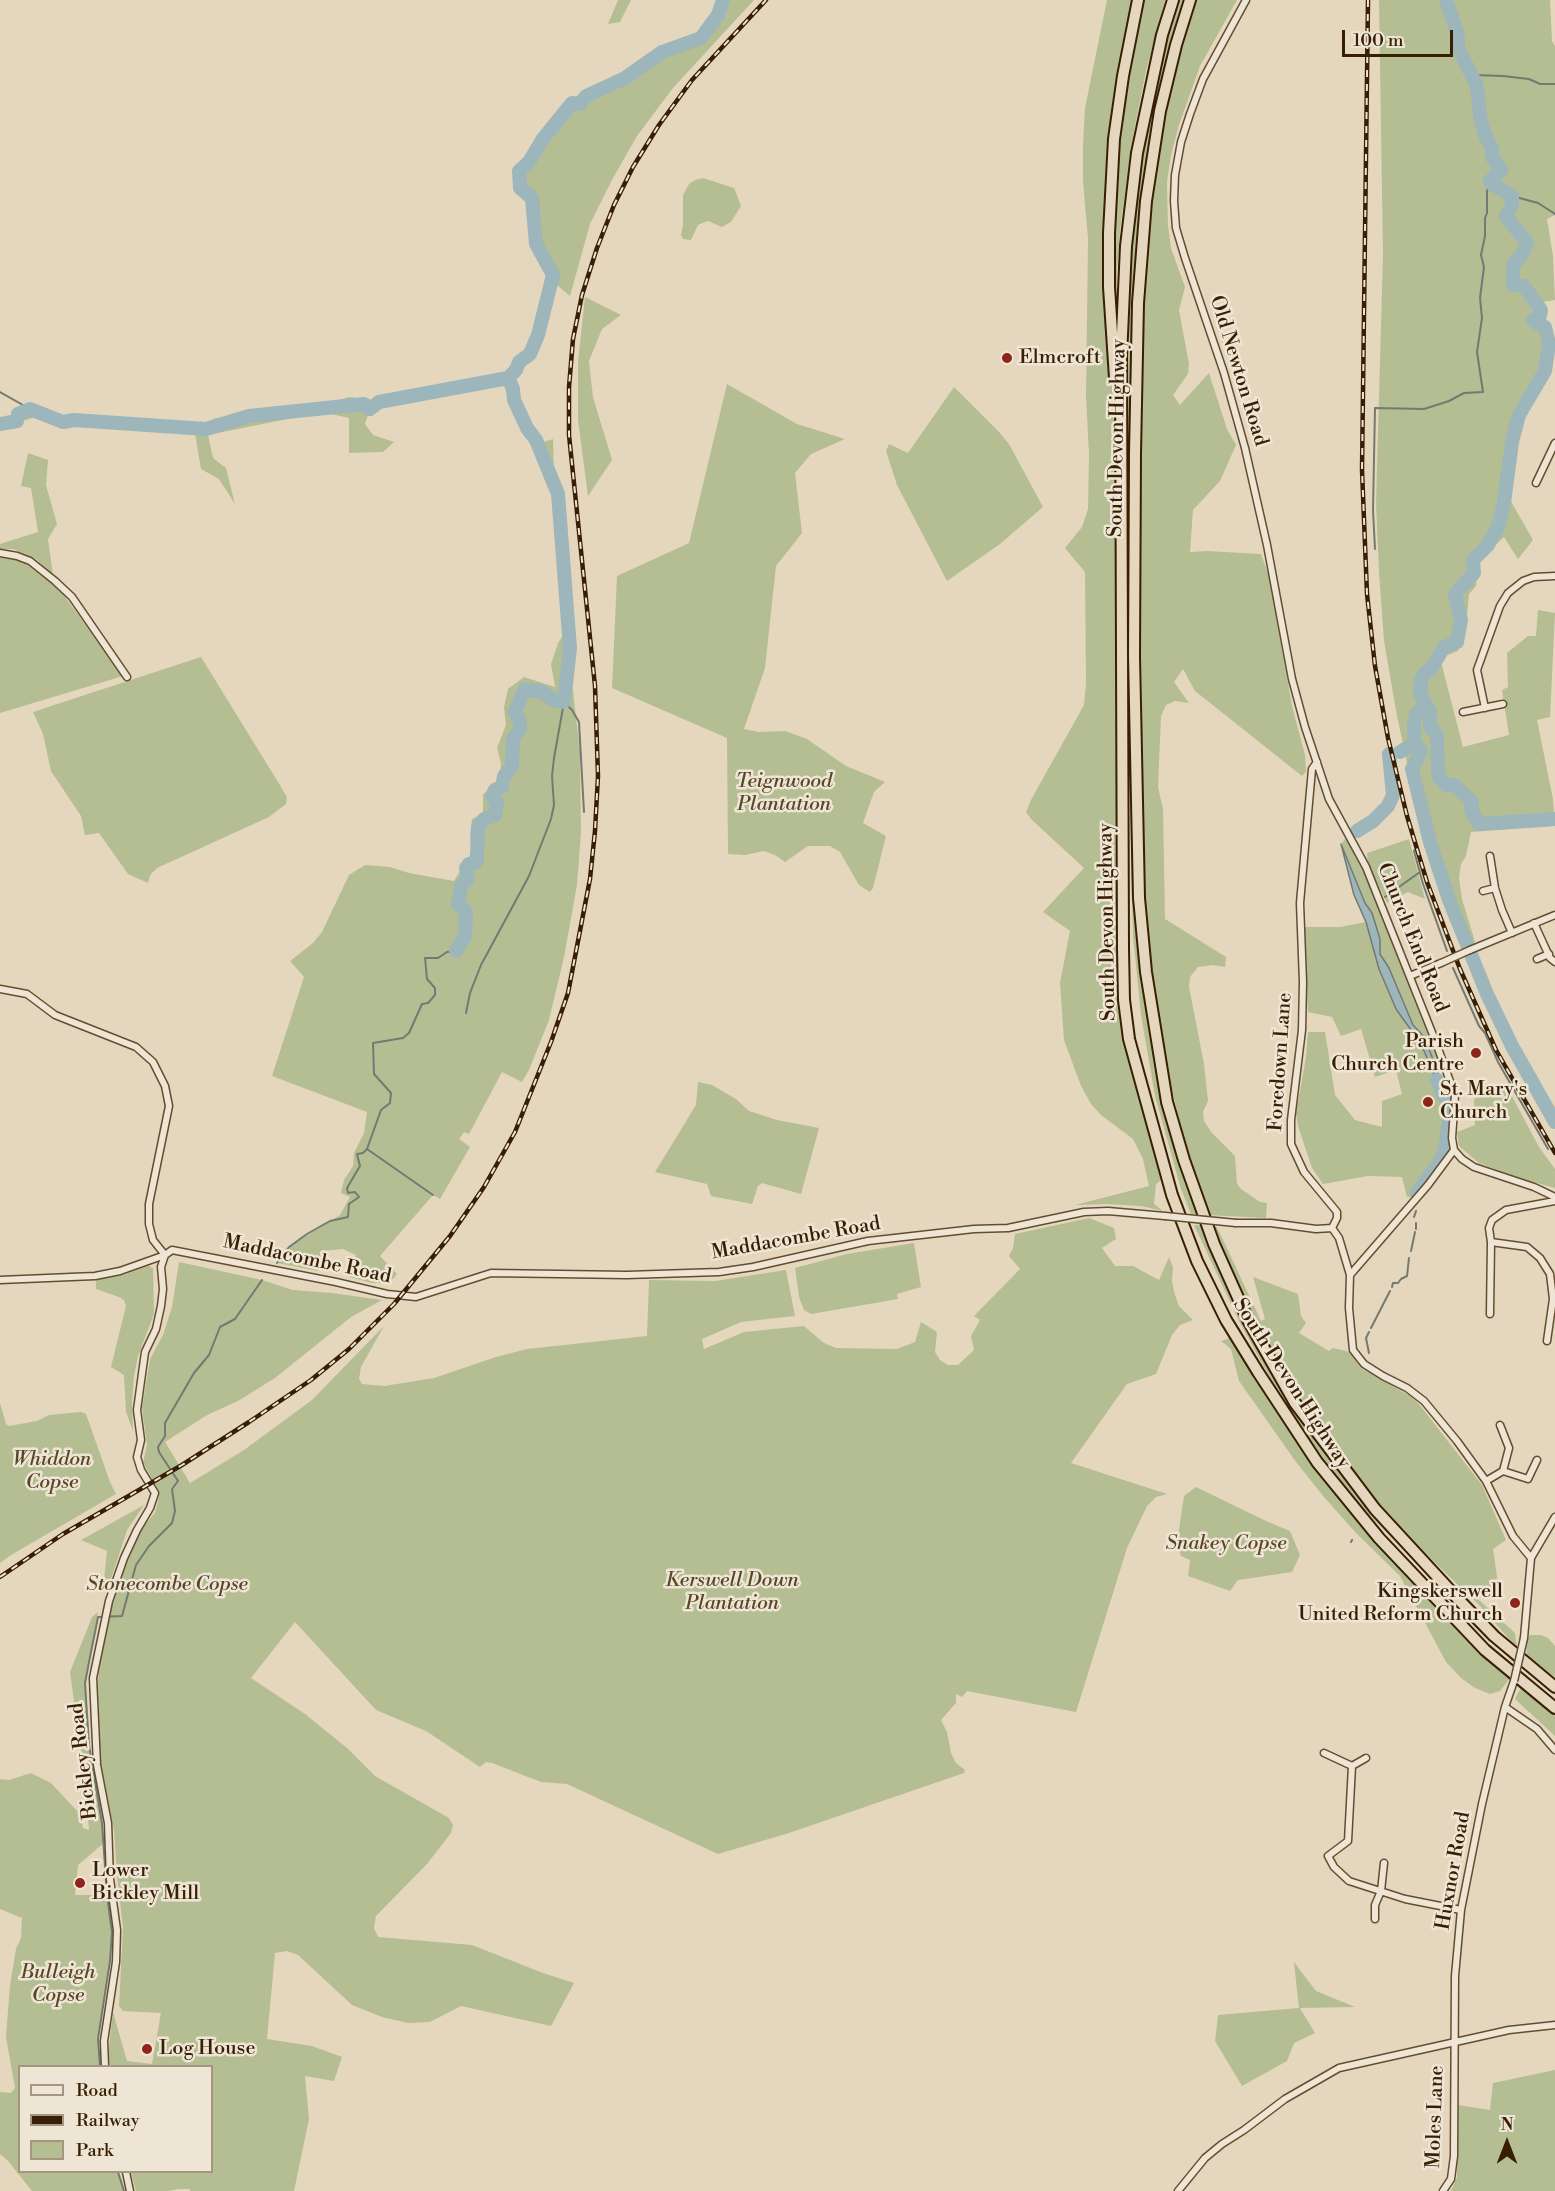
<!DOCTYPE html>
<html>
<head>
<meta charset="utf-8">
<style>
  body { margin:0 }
  #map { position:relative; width:1555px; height:2191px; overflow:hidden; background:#e5d7bd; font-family:"Libre Bodoni",serif }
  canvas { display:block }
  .legend { position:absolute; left:18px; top:2065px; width:195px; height:108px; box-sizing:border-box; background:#eee5d4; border:2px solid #a59681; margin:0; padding:8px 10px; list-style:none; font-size:18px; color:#381f04 }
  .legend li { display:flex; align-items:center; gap:12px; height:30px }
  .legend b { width:30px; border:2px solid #a59681 }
  .north { position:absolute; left:1477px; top:2113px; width:60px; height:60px; -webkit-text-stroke:4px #eee5d4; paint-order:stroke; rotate:0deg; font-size:16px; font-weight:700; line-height:24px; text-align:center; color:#381f04 }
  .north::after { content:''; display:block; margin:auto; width:21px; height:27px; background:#381f04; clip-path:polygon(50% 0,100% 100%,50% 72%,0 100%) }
  .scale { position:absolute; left:1342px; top:30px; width:111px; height:27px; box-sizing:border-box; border:3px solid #381f04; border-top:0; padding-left:8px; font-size:18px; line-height:21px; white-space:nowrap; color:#381f04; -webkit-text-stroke:4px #eee5d4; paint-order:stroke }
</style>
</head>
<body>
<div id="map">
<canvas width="1555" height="2191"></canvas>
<ul class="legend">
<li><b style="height:8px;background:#eee5d4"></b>Road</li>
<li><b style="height:8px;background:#381f04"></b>Railway</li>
<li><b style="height:16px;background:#b4be92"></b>Park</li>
</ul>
<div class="north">N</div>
<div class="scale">100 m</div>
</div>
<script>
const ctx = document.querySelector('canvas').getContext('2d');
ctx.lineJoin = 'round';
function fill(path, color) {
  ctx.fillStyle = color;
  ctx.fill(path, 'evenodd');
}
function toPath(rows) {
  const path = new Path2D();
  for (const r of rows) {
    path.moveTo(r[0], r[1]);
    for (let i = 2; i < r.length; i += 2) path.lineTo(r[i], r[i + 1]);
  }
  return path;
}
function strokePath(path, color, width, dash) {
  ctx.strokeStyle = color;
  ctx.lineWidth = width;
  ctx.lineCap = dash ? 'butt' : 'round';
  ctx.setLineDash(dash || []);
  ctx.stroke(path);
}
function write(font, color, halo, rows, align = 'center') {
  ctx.font = font + ' "Libre Bodoni",serif';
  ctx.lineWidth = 5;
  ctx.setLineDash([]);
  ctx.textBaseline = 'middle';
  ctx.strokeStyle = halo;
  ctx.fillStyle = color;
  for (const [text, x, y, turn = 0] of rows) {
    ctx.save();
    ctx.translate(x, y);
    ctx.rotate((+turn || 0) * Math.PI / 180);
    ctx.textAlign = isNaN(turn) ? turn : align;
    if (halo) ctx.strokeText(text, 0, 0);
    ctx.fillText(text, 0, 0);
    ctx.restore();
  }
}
const green = toPath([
  [618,0,631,0,620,22,608,24],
  [723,0,754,0,673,88,637,136,612,180,590,224,570,296,551,280,537,250,529,207,516,189,519,171,529,162,542,140,572,103,580,104,586,96,625,78,662,52,701,38,718,15],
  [1107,0,1132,0,1119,70,1106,307,1116,435,1126,959,1137,1048,1164,1178,1156,1184,1154,1204,1163,1211,1141,1206,1107,1204,1075,1205,1149,1186,1143,1159,1133,1139,1101,1115,1091,1104,1081,1086,1064,1040,1060,983,1070,931,1043,912,1084,868,1032,820,1026,812,1032,798,1084,705,1086,683,1085,572,1065,548,1082,527,1088,509,1089,454,1086,397,1088,239,1083,181,1083,144,1085,108],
  [1142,0,1165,0,1146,71,1131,146,1120,231,1117,273,1117,330,1114,330,1111,233,1120,125],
  [1174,0,1183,0,1173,32,1157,107,1141,203,1133,295,1130,475,1138,934,1145,1004,1160,1096,1184,1176,1198,1214,1191,1214,1181,1189,1155,1096,1141,1015,1133,936,1131,872,1127,406,1131,237,1149,95],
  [1195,0,1237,0,1200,66,1179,125,1171,155,1167,182,1168,226,1171,248,1185,287,1179,310,1189,364,1188,374,1173,395,1180,405,1209,373,1227,429,1236,445,1220,481,1193,510,1190,552,1207,551,1261,554,1269,576,1292,706,1305,755,1306,772,1302,776,1195,691,1183,669,1174,682,1189,703,1175,701,1166,705,1161,716,1158,787,1163,809,1165,919,1226,957,1225,967,1213,965,1198,967,1190,977,1189,987,1204,1064,1208,1101,1203,1112,1204,1121,1211,1132,1235,1156,1237,1184,1241,1189,1260,1202,1267,1203,1266,1218,1207,1215,1188,1155,1168,1075,1150,973,1143,868,1139,422,1144,284,1152,191,1164,112],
  [1379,0,1550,0,1552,41,1555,46,1555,215,1547,219,1553,256,1555,300,1542,302,1542,324,1551,352,1540,377,1521,404,1512,431,1505,491,1533,540,1518,559,1504,537,1479,561,1476,586,1469,594,1466,627,1458,651,1440,658,1463,747,1509,735,1502,690,1508,687,1507,653,1528,636,1536,636,1538,610,1555,613,1550,717,1537,720,1553,799,1555,826,1471,832,1466,856,1461,864,1459,878,1462,899,1475,942,1464,946,1414,796,1397,716,1384,641,1379,572,1376,504,1383,254],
  [703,178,734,188,741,206,731,222,722,227,708,221,705,222,698,225,691,240,683,239,681,235,683,225,683,195,689,184,695,180],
  [585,297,621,315,602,329,589,361,593,397,612,460,588,496,578,420,578,362],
  [727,384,797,424,845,439,811,454,795,473,802,533,776,566,765,668,744,729,759,732,785,731,807,739,846,766,885,782,874,792,863,823,886,836,873,888,870,892,859,885,840,852,830,846,808,846,785,862,775,855,764,851,745,855,728,854,727,738,612,688,617,576,689,543],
  [954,387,999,432,1009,444,1043,507,1000,544,947,581,897,485,886,451,889,444,908,453],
  [349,397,369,400,370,409,365,424,373,435,394,442,383,452,349,453,349,418,322,412,208,435,213,458,226,468,235,504,219,479,201,469,194,428,216,418,328,404],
  [30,409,42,415,0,428,0,418,17,421,18,414],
  [553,439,555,504,534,445],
  [28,453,48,460,46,485,57,524,48,539,53,575,36,559,13,549,0,549,0,544,38,532,31,488,21,486],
  [0,557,9,558,23,562,60,590,123,676,0,713],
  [566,631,580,751,581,833,577,885,564,957,549,1020,529,1070,522,1082,502,1072,469,1134,464,1132,459,1139,470,1147,440,1199,433,1195,380,1256,397,1274,389,1283,372,1283,349,1277,356,1255,343,1249,321,1251,318,1271,277,1263,289,1247,340,1215,350,1197,341,1193,344,1180,353,1166,354,1153,364,1133,367,1112,272,1076,304,977,290,961,313,943,322,932,349,875,365,865,390,867,409,873,454,881,472,852,470,837,472,819,483,814,483,794,494,787,500,775,501,763,497,748,506,725,504,707,508,689,524,677,555,687,551,664,558,643],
  [201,657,278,782,287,797,286,804,269,817,157,868,150,875,148,883,128,874,99,833,85,835,81,816,51,771,43,734,33,712],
  [1346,838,1364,873,1441,1068,1437,1070,1425,1038,1413,1025,1389,968,1380,954,1380,939,1372,913,1365,903,1341,844],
  [1409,839,1425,899,1408,892,1387,903,1368,864,1367,853],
  [1366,922,1379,969,1396,1009,1421,1044,1440,1090,1451,1102,1445,1151,1441,1160,1412,1197,1407,1197,1402,1177,1368,1176,1323,1184,1312,1168,1298,1126,1296,1113,1306,1057,1308,1032,1325,1032,1335,1095,1355,1120,1382,1127,1382,1101,1402,1094,1396,1070,1375,1077,1361,1029,1341,1036,1332,1017,1308,1012,1303,927,1340,927],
  [698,1082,712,1085,736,1099,749,1111,777,1120,819,1128,801,1194,762,1183,758,1186,752,1204,711,1196,707,1184,655,1172,696,1105],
  [1506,1085,1539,1147,1555,1169,1555,1188,1519,1178,1479,1163,1459,1146,1457,1132,1475,1125,1474,1099],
  [1089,1218,1114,1228,1116,1239,1102,1248,1115,1266,1133,1266,1159,1280,1169,1257,1173,1267,1172,1282,1175,1295,1179,1306,1193,1320,1180,1325,1172,1335,1156,1374,1127,1384,1071,1463,1167,1494,1156,1497,1147,1506,1127,1548,1076,1712,967,1691,962,1697,956,1694,956,1703,941,1720,947,1732,951,1753,956,1763,965,1770,964,1773,789,1833,718,1854,567,1784,541,1782,492,1763,486,1762,480,1767,426,1731,376,1710,295,1622,251,1678,305,1714,347,1748,375,1776,449,1818,453,1825,451,1833,427,1864,376,1916,374,1928,378,1937,472,1945,543,1973,574,1983,551,2026,461,2006,430,2022,408,2023,382,2017,352,2005,298,1955,287,1951,275,1953,267,2039,312,2046,342,2057,334,2081,305,2076,309,2119,294,2191,190,2191,190,2189,179,2189,168,2191,136,2191,131,2172,212,2172,212,2066,110,2066,108,2055,113,2012,127,2061,152,2064,161,2013,123,2011,119,2006,123,1928,117,1875,114,1830,101,1765,97,1696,99,1665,108,1619,131,1547,139,1531,155,1513,159,1496,158,1489,143,1463,147,1445,142,1408,150,1359,163,1335,172,1307,179,1262,262,1280,293,1290,332,1293,382,1300,351,1317,275,1378,238,1401,207,1415,165,1442,190,1483,244,1450,312,1400,384,1326,361,1367,359,1379,362,1384,384,1386,434,1378,496,1357,527,1349,647,1336,649,1280,715,1281,786,1270,795,1316,741,1322,702,1339,704,1349,744,1332,804,1326,824,1343,836,1348,897,1349,915,1342,921,1322,937,1332,935,1352,940,1360,948,1365,958,1365,974,1350,971,1336,980,1320,974,1316,1020,1269,1009,1256,1013,1248,1015,1234],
  [1194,1225,1202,1225,1209,1242,1337,1467,1515,1658,1514,1663,1375,1521,1345,1487,1299,1426,1277,1391,1240,1323],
  [1211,1226,1217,1227,1261,1321,1265,1319,1253,1277,1298,1294,1301,1316,1306,1323,1299,1333,1329,1351,1333,1348,1350,1352,1361,1368,1410,1396,1419,1404,1482,1485,1506,1540,1493,1549,1498,1584,1488,1588,1486,1594,1479,1596,1479,1600,1515,1633,1517,1648,1480,1606,1407,1536,1349,1469,1316,1426,1289,1384,1261,1335],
  [914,1243,921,1287,897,1294,898,1299,811,1314,804,1310,799,1297,795,1268,847,1254],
  [148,1266,153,1268,154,1314,138,1356,134,1376,132,1402,133,1431,126,1412,124,1375,111,1367,126,1306,124,1300,119,1297,96,1289,96,1279,123,1275],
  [1230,1332,1244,1349,1318,1465,1510,1678,1500,1691,1490,1694,1475,1688,1461,1678,1446,1662,1400,1576,1355,1532,1324,1497,1296,1462,1239,1381,1231,1349,1221,1341,1228,1339],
  [0,1403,6,1424,9,1426,37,1421,49,1415,81,1412,86,1414,110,1482,116,1494,11,1555,0,1563],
  [1196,1487,1266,1521,1290,1531,1300,1555,1292,1572,1238,1580,1230,1591,1188,1576,1190,1560,1181,1556,1177,1543,1184,1496],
  [144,1505,127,1530,110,1582,104,1580,107,1551,81,1540],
  [98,1612,85,1683,89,1745,105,1842,78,1865,75,1895,107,1895,112,1932,110,1961,98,2039,100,2066,20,2066,20,2172,118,2172,124,2191,32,2191,8,2161,0,2154,0,2092,11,2093,15,2088,6,2037,10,1985,16,1949,21,1938,22,1918,0,1909,0,1779,9,1780,31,1773,51,1783,80,1814,83,1828,89,1830,82,1756,70,1672,92,1617],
  [1530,1635,1541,1635,1548,1638,1555,1646,1555,1677,1527,1659,1526,1641],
  [1522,1686,1555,1707,1555,1736,1515,1699],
  [1294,1962,1316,1991,1355,2007,1300,2008,1315,2033,1294,2043,1287,2061,1242,2086,1215,2041,1218,2015,1299,2008],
  [1555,2070,1555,2191,1451,2191,1457,2177,1458,2105,1490,2110,1493,2083]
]);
const water = toPath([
  [1341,844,1365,903,1372,913,1380,939,1380,954,1389,968,1413,1025,1425,1038,1439,1076,1443,1095,1421,1044,1396,1009,1379,969,1366,922,1354,895,1341,844]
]);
const stream = toPath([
  [1473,75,1503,76,1529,79,1540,84,1555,84],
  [1512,196,1538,203,1555,214],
  [0,392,30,409],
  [1375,549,1373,510,1375,408,1424,409,1449,401,1464,393,1483,392,1477,352,1482,318,1480,298,1484,267,1481,255,1485,236,1485,218,1487,213,1487,191,1490,181],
  [565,703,572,710,579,722,584,812],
  [1425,846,1431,845],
  [1416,849,1414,851,1423,884,1447,951],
  [1385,897,1420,872],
  [1453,968,1479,1026,1485,1033,1498,1062,1548,1149],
  [466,1013,470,993,481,965,529,876,551,819,554,805,552,776,554,758,564,702],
  [367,1149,433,1195],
  [1414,1217,1416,1211],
  [1416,1229,1416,1223],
  [1411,1251,1415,1232],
  [277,1263,289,1247,307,1234,330,1221,348,1217,349,1204,359,1197,355,1192,348,1193,347,1188,360,1166,357,1154,363,1153,367,1149,381,1110,390,1103,391,1093,374,1074,373,1043,403,1038,409,1033,422,1004,428,1003,435,995,435,988,427,979,425,958,438,958,447,952,456,951],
  [1392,1287,1393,1283,1398,1283,1401,1279,1407,1276,1409,1258],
  [1371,1328,1390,1291],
  [1369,1353,1366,1338,1369,1332],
  [1351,1542,1352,1540],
  [100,2066,98,2039,110,1961,112,1932,107,1895,102,1823,89,1745,85,1683,90,1657,98,1617,122,1616,136,1565,149,1546,172,1523,175,1511,172,1489,178,1481,159,1452,158,1447,165,1436,165,1423,194,1373,209,1355,220,1327,235,1319,262,1280],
  [118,2172,124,2191]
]);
const river = toPath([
  [1446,0,1457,32,1459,50,1477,86,1480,116,1485,135,1492,148,1492,157,1501,170,1490,181,1492,184,1512,196,1512,205,1506,216,1527,243,1523,253,1513,265,1513,285,1524,286,1541,310,1540,316,1533,320,1535,322,1545,327,1549,344,1545,371,1519,415,1512,442,1504,503,1498,527,1488,545,1473,560,1474,573,1455,594,1461,620,1457,642,1444,647,1431,669,1425,673,1421,680,1420,694,1430,712,1430,727,1437,735,1438,776,1446,785,1454,785,1472,802,1471,810,1479,824,1555,819],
  [0,424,17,421,18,414,30,409,63,422,74,420,206,429,249,416,364,404,370,409,379,402,508,378],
  [1426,705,1416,714,1414,725,1415,743,1421,751,1412,769,1430,842,1449,900,1487,994,1512,1046,1555,1122],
  [1400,752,1415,743],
  [1357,831,1373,821,1388,806,1393,795,1389,754],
  [456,951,465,936,466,912,458,904,461,886,468,879,466,868,469,864,475,863,477,859,478,827,484,819,495,815,497,803,492,796,495,790,502,787,504,776,512,766,513,739,520,729,520,721,515,712,524,690,540,691,554,700,564,702,570,648,558,494,536,440,527,428,514,400,513,389,508,378,516,370,519,362,530,354,538,335,553,275,536,244,532,198,520,188,519,171,529,162,542,140,572,103,580,104,586,96,625,78,662,52,701,38,718,15,723,0],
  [1417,1193,1441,1160,1445,1151,1451,1102,1443,1095,1437,1080]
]);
const street = toPath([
  [1246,0,1203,79,1190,114,1181,142,1175,175,1174,201,1176,228,1185,258,1224,373,1245,448,1267,545,1292,679,1305,727,1329,799,1366,867,1435,1040,1455,1095,1452,1138,1454,1150,1462,1159,1474,1167,1534,1187,1555,1197],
  [1536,483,1555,443],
  [0,553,17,556,30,561,55,581,72,597,127,677],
  [1485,708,1477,670,1500,606,1508,593,1523,581,1534,577,1555,576],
  [1463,712,1503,704],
  [1317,762,1312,769,1300,903,1303,982,1302,1030,1291,1120,1291,1144,1304,1172,1337,1212,1337,1218,1332,1228],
  [1490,856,1495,888,1502,910,1512,933],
  [1483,891,1495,888],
  [1534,923,1550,958,1555,962],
  [1470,950,1555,915],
  [1537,959,1549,954],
  [1410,976,1441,963],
  [0,989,27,994,55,1015,136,1047,153,1062,165,1086,169,1106,149,1204,149,1224,153,1240,165,1255],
  [1236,1223,1271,1223,1316,1229,1332,1228],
  [1332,1228,1339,1238,1350,1275,1349,1308,1353,1350,1364,1364,1383,1376,1407,1388,1424,1401,1457,1441,1486,1481,1513,1536,1531,1558],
  [1491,1242,1527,1247,1540,1258,1550,1274,1553,1299,1547,1341],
  [1350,1275,1428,1185,1454,1150],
  [0,1280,95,1276,120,1271,165,1255,172,1250,336,1282,387,1294,416,1297,491,1273,627,1275,719,1272,753,1267,868,1241,974,1229,1008,1228,1084,1212,1108,1211,1165,1216],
  [1490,1314,1491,1242,1489,1228,1492,1220,1506,1210,1555,1201],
  [1503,1471,1528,1479,1537,1460],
  [1486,1481,1503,1471,1509,1448,1500,1425],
  [1524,1638,1531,1558,1555,1517],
  [1505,1707,1537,1729,1555,1750],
  [1324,1753,1352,1766,1366,1758],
  [1352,1766,1348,1841,1328,1856,1334,1867,1349,1881,1405,1899,1461,1910],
  [1375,1919,1375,1905,1381,1891,1384,1863],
  [105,2066,104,2041,116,1962,117,1930,110,1879,108,1823,97,1765,93,1678,109,1601,124,1558,137,1530,150,1508,155,1493,141,1470,137,1457,141,1440,137,1410,145,1352,156,1329,161,1306,163,1289,161,1267,165,1255],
  [126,2172,130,2191],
  [1178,2191,1205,2158,1222,2144,1244,2130,1285,2099,1339,2068,1509,2030,1555,2025],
  [1443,2191,1451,2179,1454,2156,1455,1976,1461,1910,1482,1804,1505,1707,1514,1681]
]);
const highway = toPath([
  [1173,0,1162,35,1137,153,1126,246,1121,357,1123,949,1124,1000,1129,1039,1172,1195,1197,1261,1226,1320,1258,1372,1317,1462,1379,1538,1485,1650,1555,1708],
  [1190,0,1176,45,1160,111,1146,201,1138,303,1135,453,1134,656,1139,898,1146,972,1167,1102,1184,1160,1214,1244,1248,1320,1295,1403,1375,1509,1459,1600,1494,1636,1555,1687],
  [1115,378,1109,287,1109,233,1114,139,1123,76,1138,0]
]);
const rail = toPath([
  [1368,0,1362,470,1367,594,1375,666,1388,738,1407,816,1427,882,1460,969,1496,1050,1555,1153],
  [0,1577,63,1534,182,1465,249,1422,311,1380,349,1349,394,1304,450,1236,484,1187,515,1132,551,1042,568,993,590,879,595,831,598,776,595,686,569,435,569,387,573,339,582,295,597,248,614,205,633,167,659,125,692,80,766,0]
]);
const streetBridge = toPath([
  [1441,963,1470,950],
  [1165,1216,1236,1223],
  [1514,1681,1524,1638]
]);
const markers = [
  [1007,358,6,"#8f2418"],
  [1476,1053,6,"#8f2418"],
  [1428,1102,6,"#8f2418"],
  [1515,1603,6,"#8f2418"],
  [80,1883,6,"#8f2418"],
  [147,2049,6,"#8f2418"]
];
const poiNames = [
  ["Elmcroft",1019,358],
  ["Parish",1464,1042,"right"],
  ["Church Centre",1464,1065,"right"],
  ["St. Mary's",1440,1090],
  ["Church",1440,1113],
  ["Kingskerswell",1503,1592,"right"],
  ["United Reform Church",1503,1615,"right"],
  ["Lower",92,1871],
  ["Bickley Mill",92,1894],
  ["Log House",159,2049]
];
const streetNames = [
  ["Old Newton Road",1238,371,73],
  ["South Devon Highway",1118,438,-89],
  ["South Devon Highway",1108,922,-91],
  ["Church End Road",1412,938,68],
  ["Foredown Lane",1281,1062,-86],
  ["Maddacombe Road",796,1239,-10],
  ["Maddacombe Road",307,1260,12],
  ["South Devon Highway",1291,1384,57],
  ["Bickley Road",84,1761,-97],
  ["Huxnor Road",1454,1871,-80],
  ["Moles Lane",1436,2117,-88]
];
const parkNames = [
  ["Teignwood",784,782],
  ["Plantation",784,805],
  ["Whiddon",52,1460],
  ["Copse",52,1483],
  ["Snakey Copse",1226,1544],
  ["Kerswell Down",732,1581],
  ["Plantation",732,1604],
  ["Stonecombe Copse",167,1585],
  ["Bulleigh",58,1973],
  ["Copse",58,1996]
];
fill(green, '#b4be92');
fill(water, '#9cb6bc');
strokePath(water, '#747a72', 1.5);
strokePath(stream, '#747a72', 2);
strokePath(river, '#9cb6bc', 14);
strokePath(street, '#634d32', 9);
strokePath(highway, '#381f04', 14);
strokePath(street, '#eee5d4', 6);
strokePath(highway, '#e5d7bd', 10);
strokePath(rail, '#381f04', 4.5);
strokePath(rail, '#eee5d4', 2, [7]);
strokePath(streetBridge, '#634d32', 9, []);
strokePath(streetBridge, '#eee5d4', 6);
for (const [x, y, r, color] of markers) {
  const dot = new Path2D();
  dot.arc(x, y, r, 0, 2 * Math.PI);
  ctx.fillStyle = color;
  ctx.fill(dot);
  strokePath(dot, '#eee5d4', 2);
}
write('20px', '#381f04', '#eee5d4', poiNames, 'left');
write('20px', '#381f04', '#eee5d4', streetNames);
write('italic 20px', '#574728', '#eee5d4', parkNames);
</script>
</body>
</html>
